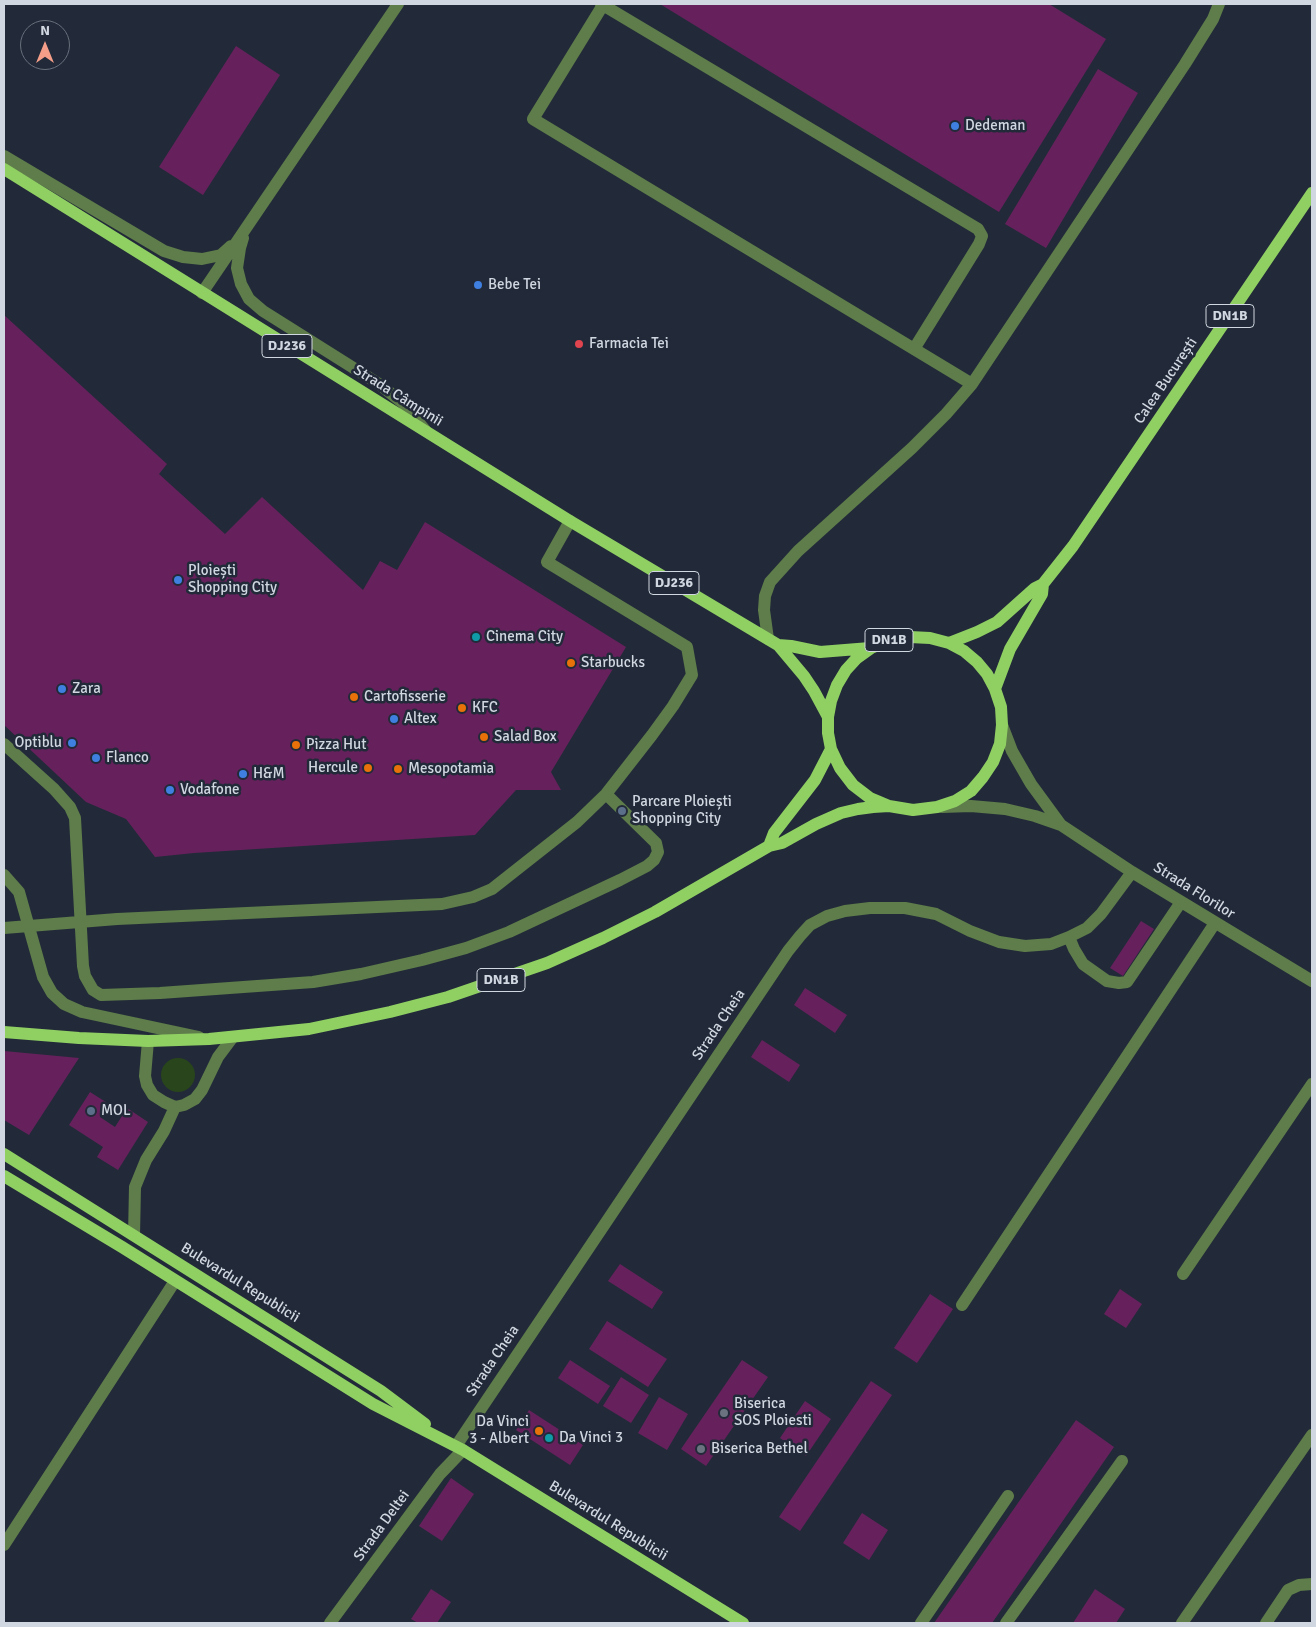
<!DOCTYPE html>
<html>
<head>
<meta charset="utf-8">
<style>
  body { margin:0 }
  #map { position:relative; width:1316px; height:1627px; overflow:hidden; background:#222a39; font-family:Signika,sans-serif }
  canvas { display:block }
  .frame { position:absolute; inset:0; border:5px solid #d1d7e1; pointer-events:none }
  .north { position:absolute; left:20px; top:20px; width:50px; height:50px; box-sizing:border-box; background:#222a39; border:1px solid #686f7c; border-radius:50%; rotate:0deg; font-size:14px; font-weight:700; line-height:20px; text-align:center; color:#d1d7e1 }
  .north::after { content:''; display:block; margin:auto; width:18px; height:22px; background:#f49e89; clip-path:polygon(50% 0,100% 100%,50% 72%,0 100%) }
</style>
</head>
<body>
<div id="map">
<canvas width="1316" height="1627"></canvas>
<div class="frame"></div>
<div class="north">N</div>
</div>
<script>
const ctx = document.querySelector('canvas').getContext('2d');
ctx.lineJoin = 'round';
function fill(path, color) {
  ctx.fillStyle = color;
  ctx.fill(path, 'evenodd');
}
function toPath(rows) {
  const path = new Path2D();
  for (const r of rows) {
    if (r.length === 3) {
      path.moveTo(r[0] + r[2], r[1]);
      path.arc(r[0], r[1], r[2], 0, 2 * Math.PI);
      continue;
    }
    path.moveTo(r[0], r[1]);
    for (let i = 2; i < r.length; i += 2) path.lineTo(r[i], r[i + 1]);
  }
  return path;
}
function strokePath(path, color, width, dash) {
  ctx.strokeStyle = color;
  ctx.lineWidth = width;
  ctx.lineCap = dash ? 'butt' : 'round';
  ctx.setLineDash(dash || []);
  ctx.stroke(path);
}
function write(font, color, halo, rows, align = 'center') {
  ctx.font = font + ' Signika,sans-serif';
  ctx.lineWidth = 5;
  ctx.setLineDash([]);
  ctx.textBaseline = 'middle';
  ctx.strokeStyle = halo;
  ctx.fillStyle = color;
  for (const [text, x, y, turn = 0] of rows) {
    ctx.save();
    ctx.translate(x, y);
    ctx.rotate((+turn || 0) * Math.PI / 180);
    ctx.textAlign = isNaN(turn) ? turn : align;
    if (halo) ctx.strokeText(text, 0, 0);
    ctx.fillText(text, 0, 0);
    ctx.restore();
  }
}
const green = toPath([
  [178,1075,17]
]);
const building = toPath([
  [660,4,1049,4,1106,39,999,212],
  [236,46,280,75,203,195,159,167],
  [1098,69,1138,93,1046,248,1005,224],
  [4,315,167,464,159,474,225,534,262,497,363,590,380,561,397,570,425,522,626,647,551,772,561,790,516,790,475,835,194,853,155,857,126,819,86,802,4,725],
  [1141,921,1154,929,1123,976,1110,968],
  [805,988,847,1015,835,1033,794,1005],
  [762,1040,800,1065,789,1082,751,1057],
  [4,1051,79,1058,29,1135,4,1120],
  [90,1092,109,1104,100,1117,115,1127,127,1108,148,1122,118,1170,97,1157,103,1147,69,1125],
  [620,1264,663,1292,652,1309,608,1281],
  [1120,1289,1142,1304,1126,1328,1104,1314],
  [930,1294,953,1309,917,1363,894,1348],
  [607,1321,667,1359,648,1387,589,1349],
  [570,1360,610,1386,598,1404,558,1378],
  [742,1360,768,1377,706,1466,681,1449],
  [621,1377,649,1395,631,1423,603,1406],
  [871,1381,892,1395,800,1531,779,1517],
  [659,1397,688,1414,667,1450,638,1433],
  [805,1401,831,1419,806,1456,780,1438],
  [529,1410,583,1445,570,1465,516,1430],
  [1076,1420,1114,1447,992,1623,934,1623],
  [451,1478,474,1494,442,1541,419,1526],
  [862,1513,888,1530,869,1560,843,1543],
  [431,1589,451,1602,437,1623,418,1623,411,1619],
  [1095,1589,1125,1609,1116,1623,1073,1623]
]);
const minor = toPath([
  [601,4,603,5,533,119,972,384],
  [603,5,978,229,982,236,979,244,914,349],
  [4,156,164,251,183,257,202,259,221,255,231,246],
  [243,238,240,248,237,268,241,284,249,299,263,311,379,384,403,403,425,430],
  [202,293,398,4],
  [768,639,764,610,765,596,770,582,798,551,912,448,946,414,972,384,1185,64,1213,19,1219,4],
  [1002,725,1012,751,1031,784,1061,825],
  [4,744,54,789,70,807,75,818,83,966,85,976,93,990,101,995,160,993,313,982,361,974,422,960,466,948,509,932,620,880,647,866,654,860,658,852,656,843,606,794],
  [942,807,971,806,1005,809,1035,816,1061,825,1132,872,1312,981],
  [4,875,19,892,43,977,52,993,64,1004,82,1012,199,1037],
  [4,928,117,919,442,904,473,897,492,889,577,822,606,794,652,735,673,706,692,675,687,647,547,562,570,521],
  [1069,937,1074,949,1083,964,1107,981,1119,983,1127,982,1181,902],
  [148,1041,145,1076,147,1085,153,1095,164,1102,175,1107,184,1105,195,1099,202,1090,218,1057,233,1037],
  [134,1235,135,1187,146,1160,164,1131,175,1107],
  [1183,1274,1312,1084],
  [962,1305,1215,923],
  [456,1446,788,951,800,936,810,925,827,916,845,911,870,908,905,908,936,914,970,931,999,942,1025,946,1051,944,1069,937,1087,928,1101,914,1132,872],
  [4,1545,175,1281],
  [330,1623,440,1474,463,1450],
  [921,1623,1008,1496],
  [1006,1623,1122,1461],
  [1182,1623,1312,1435],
  [1266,1623,1288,1590,1299,1585,1312,1584]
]);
const major = toPath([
  [4,169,570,521,778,645,804,676,814,691,828,717],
  [949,643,977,632,997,622,1035,588,1043,584],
  [778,645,791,646,820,652,870,648],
  [995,689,1010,649,1042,594,1043,584,1073,546,1312,193],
  [769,846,774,833,815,780,831,749],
  [4,1032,79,1038,148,1041,209,1039,309,1029,390,1012,448,997,547,963,603,938,655,912,769,846,782,843,816,824,841,813,858,809,873,807,889,806,913,810,937,807,955,801,971,791,983,777,993,762,1000,744,1002,725,1001,707,995,689,987,674,977,662,964,651,949,643,930,638,910,637,890,640,871,648,857,658,846,670,837,685,831,701,828,717,828,733,831,749,840,768,853,785,870,798,889,806],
  [4,1154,381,1391,425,1424],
  [4,1176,122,1247,373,1404,463,1450,743,1623]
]);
const markers = [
  [955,126,5,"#3f7fe0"],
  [478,285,5,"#3f7fe0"],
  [579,344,5,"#e0444e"],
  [178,580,5,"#3f7fe0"],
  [476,637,5,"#0f9aa8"],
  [571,663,5,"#e8710a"],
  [62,689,5,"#3f7fe0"],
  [354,697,5,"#e8710a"],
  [462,708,5,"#e8710a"],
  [394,719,5,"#3f7fe0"],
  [484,737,5,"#e8710a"],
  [72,743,5,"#3f7fe0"],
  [296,745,5,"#e8710a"],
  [96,758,5,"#3f7fe0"],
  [368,768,5,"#e8710a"],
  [398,769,5,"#e8710a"],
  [243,774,5,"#3f7fe0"],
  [170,790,5,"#3f7fe0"],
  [622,811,5,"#5c6f8a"],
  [91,1111,5,"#5c6f8a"],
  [724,1413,5,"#6b7280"],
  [539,1431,5,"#e8710a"],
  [549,1438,5,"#0f9aa8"],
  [701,1449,5,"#6b7280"]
];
const shields = [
  [1230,316,48],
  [287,346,50],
  [674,583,50],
  [889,640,48],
  [501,980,48]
];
const shieldNames = [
  ["DN1B",1230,316],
  ["DJ236",287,346],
  ["DJ236",674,583],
  ["DN1B",889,640],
  ["DN1B",501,980]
];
const poiNames = [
  ["Dedeman",965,126],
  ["Bebe Tei",488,285],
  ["Farmacia Tei",589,344],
  ["Ploiești",188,571],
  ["Shopping City",188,588],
  ["Cinema City",486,637],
  ["Starbucks",581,663],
  ["Zara",72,689],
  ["Cartofisserie",364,697],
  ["KFC",472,708],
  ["Altex",404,719],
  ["Salad Box",494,737],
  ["Optiblu",62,743,"right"],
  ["Pizza Hut",306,745],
  ["Flanco",106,758],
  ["Hercule",358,768,"right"],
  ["Mesopotamia",408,769],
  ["H&M",253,774],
  ["Vodafone",180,790],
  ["Parcare Ploiești",632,802],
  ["Shopping City",632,819],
  ["MOL",101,1111],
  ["Biserica",734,1404],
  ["SOS Ploiesti",734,1421],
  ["Da Vinci",529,1422,"right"],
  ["3 - Albert",529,1439,"right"],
  ["Da Vinci 3",559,1438],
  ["Biserica Bethel",711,1449]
];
const streetNames = [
  ["Calea București",1166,381,-56],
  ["Strada Câmpinii",398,396,32],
  ["Strada Florilor",1194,891,32],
  ["Strada Cheia",719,1025,-56],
  ["Bulevardul Republicii",240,1283,32],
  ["Strada Cheia",493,1361,-56],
  ["Bulevardul Republicii",608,1521,32],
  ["Strada Deltei",382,1526,-54]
];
fill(green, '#29451c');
fill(building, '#66215c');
strokePath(minor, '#5e7d4a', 12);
strokePath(major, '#90d063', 12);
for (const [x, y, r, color] of markers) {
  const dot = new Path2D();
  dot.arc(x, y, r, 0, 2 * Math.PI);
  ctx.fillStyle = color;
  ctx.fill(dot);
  strokePath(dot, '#222a39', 2);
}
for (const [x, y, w] of shields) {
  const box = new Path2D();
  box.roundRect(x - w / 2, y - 11.5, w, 23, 4);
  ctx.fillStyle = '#222a39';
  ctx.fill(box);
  strokePath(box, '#d1d7e1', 1);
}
write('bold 14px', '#d1d7e1', null, shieldNames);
write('15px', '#d1d7e1', '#222a39', poiNames, 'left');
write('15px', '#d1d7e1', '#222a39', streetNames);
</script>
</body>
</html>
